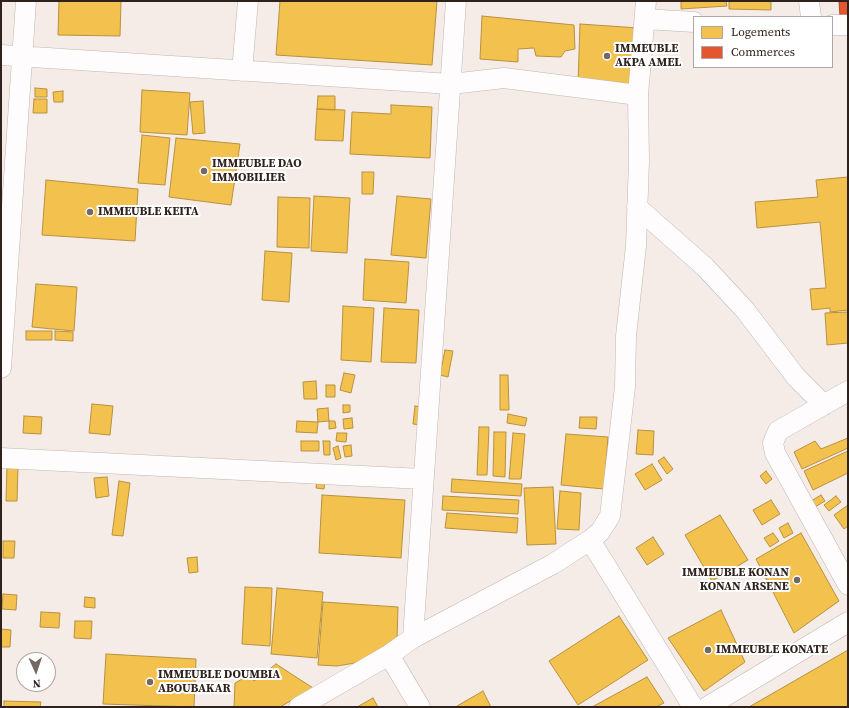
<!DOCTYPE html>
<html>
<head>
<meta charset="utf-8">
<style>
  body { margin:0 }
  #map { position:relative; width:849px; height:708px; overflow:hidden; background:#f5ece8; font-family:"Source Serif 4",serif }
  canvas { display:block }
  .frame { position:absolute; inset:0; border:2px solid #2f211b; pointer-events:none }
  .legend { position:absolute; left:693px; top:16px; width:140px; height:52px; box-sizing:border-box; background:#fff; border:1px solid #aca6a4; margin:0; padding:5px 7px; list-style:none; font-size:12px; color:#2f211b }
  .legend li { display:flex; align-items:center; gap:8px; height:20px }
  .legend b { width:20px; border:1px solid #aca6a4 }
  .north { position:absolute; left:16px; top:652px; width:40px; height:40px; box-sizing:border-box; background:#fff; border:1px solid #aca6a4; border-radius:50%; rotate:177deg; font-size:11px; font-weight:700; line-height:16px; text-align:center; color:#2f211b }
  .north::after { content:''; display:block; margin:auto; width:14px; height:18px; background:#746863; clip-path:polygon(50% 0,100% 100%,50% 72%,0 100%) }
</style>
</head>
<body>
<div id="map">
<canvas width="849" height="708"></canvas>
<div class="frame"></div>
<ul class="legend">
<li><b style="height:11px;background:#f2c14e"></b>Logements</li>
<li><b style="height:11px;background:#e4572e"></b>Commerces</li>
</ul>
<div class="north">N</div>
</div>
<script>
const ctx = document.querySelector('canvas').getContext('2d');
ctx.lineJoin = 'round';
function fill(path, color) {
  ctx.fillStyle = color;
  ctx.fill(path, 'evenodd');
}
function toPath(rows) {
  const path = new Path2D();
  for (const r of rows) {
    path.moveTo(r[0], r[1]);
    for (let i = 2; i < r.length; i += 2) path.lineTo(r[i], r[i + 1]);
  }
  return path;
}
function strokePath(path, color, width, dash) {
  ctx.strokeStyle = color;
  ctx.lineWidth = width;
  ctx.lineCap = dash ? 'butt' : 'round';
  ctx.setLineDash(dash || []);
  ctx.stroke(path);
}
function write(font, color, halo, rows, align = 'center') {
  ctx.font = font + ' "Source Serif 4",serif';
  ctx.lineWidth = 4;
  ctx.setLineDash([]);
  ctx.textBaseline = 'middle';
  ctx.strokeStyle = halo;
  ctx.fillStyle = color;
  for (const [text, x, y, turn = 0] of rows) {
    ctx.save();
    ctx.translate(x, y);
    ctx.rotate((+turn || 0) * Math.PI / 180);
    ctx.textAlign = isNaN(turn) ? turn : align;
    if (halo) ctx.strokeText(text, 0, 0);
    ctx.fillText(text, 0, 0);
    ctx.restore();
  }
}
const homes = toPath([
  [59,1,121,1,120,36,58,35,59,1],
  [280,1,437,1,432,65,276,55,280,1],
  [681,1,726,1,727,6,681,9,681,1],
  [729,1,771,1,771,10,729,9,729,1],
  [482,16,574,25,575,49,565,51,561,57,536,56,534,48,518,49,518,62,480,59,482,16],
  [580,24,639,28,630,88,578,83,580,24],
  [35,88,47,89,47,97,35,97,35,88],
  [142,90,190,93,187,135,140,132,142,90],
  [63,91,63,102,54,102,53,92,63,91],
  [318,96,335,96,335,110,317,109,318,96],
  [34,99,47,99,47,113,33,113,34,99],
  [203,101,205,133,193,134,190,102,203,101],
  [391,105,432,107,430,158,350,154,352,112,391,114,391,105],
  [317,109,345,110,343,141,315,140,317,109],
  [142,135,170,138,165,185,138,183,142,135],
  [176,138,240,144,231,205,169,197,176,138],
  [362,172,374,172,373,194,362,194,362,172],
  [848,177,848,310,830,312,830,308,812,310,810,289,826,288,820,222,757,228,755,202,818,197,816,180,848,177],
  [46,180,138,189,135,241,42,235,46,180],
  [314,196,350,198,347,253,311,251,314,196],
  [397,196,431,199,426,258,391,255,397,196],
  [278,197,310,198,309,248,277,247,278,197],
  [265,251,292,253,289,302,262,300,265,251],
  [365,259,409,262,406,303,363,300,365,259],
  [36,284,77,287,74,331,32,327,36,284],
  [343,306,374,308,371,362,341,360,343,306],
  [384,308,419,310,416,363,381,362,384,308],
  [848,312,848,343,827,345,825,313,848,312],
  [26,331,52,331,52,340,26,340,26,331],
  [55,331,73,332,73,341,55,340,55,331],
  [445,350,453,351,448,377,440,375,445,350],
  [344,373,355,375,351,393,340,390,344,373],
  [500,375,508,375,509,410,500,410,500,375],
  [316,381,317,399,304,399,303,382,316,381],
  [326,385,335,385,335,397,326,397,326,385],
  [92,404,113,406,110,435,89,433,92,404],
  [343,405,350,405,350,412,343,413,343,405],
  [415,406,423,407,421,425,413,424,415,406],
  [328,408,329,421,318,422,317,409,328,408],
  [508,414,527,418,525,426,507,423,508,414],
  [24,416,42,417,41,434,23,433,24,416],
  [580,417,597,417,596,429,579,428,580,417],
  [352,418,353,428,344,429,343,419,352,418],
  [297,421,318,422,317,433,296,432,297,421],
  [329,421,335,421,336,428,329,429,329,421],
  [479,427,489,427,487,475,477,475,479,427],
  [638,430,654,431,653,455,636,454,638,430],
  [494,432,506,432,505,477,493,476,494,432],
  [337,433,347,433,346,442,336,441,337,433],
  [513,433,525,434,521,479,509,479,513,433],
  [566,434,608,437,604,489,561,485,566,434],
  [848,438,848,448,802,469,794,452,815,441,821,449,848,438],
  [301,441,319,441,319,451,301,451,301,441],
  [323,441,330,441,330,455,324,455,323,441],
  [351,445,352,456,345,457,343,446,351,445],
  [338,446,341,458,336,460,333,448,338,446],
  [848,451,848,473,813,490,804,471,848,451],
  [664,457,673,469,667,474,658,461,664,457],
  [652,464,662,480,645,490,635,474,652,464],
  [7,465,18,466,17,501,6,501,7,465],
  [766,471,772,479,766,484,760,476,766,471],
  [107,477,109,496,96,498,94,478,107,477],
  [317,479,325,480,324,489,316,488,317,479],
  [452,479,522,484,521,496,451,492,452,479],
  [119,481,130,483,123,536,112,535,119,481],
  [553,487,556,544,527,545,524,488,553,487],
  [560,491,581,493,579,530,557,529,560,491],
  [322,495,405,500,401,558,319,553,322,495],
  [821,495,825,501,815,507,811,501,821,495],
  [443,496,519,500,518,514,442,510,443,496],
  [836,496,841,502,829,511,824,505,836,496],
  [771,500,780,514,762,525,753,510,771,500],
  [848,505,848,526,844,529,834,515,848,505],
  [447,513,518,518,517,533,445,528,447,513],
  [720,515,748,560,712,581,685,535,720,515],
  [788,523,793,533,784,538,779,528,788,523],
  [773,533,779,541,770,547,764,538,773,533],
  [801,533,839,601,794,633,756,559,801,533],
  [653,537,664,554,647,565,636,548,653,537],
  [3,541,15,541,14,558,3,558,3,541],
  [197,557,198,572,189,573,187,558,197,557],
  [245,587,272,588,270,646,242,644,245,587],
  [277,588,323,592,317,658,271,654,277,588],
  [3,594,17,595,16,610,2,609,3,594],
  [85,597,95,598,95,608,84,607,85,597],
  [323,602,398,607,397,639,361,662,337,666,318,665,323,602],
  [721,610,745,662,704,691,668,638,721,610],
  [41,612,60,613,59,628,40,627,41,612],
  [619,616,648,660,578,705,549,661,619,616],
  [75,621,92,621,91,639,74,638,75,621],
  [1,629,11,630,10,647,1,647,1,629],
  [848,650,848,707,749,707,848,650],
  [106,654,196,659,194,707,103,704,106,654],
  [276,664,313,688,280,707,234,707,235,683,251,674,254,681,276,664],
  [647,677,664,703,656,707,592,707,647,677],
  [483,691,491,707,457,707,457,706,483,691],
  [373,698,378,707,357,707,373,698],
  [4,701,41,702,40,707,4,707,4,701]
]);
const shops = toPath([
  [839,1,848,1,848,15,840,16,839,1]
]);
const street = toPath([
  [646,1,638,95,639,161,636,246,626,336,625,387,610,516,600,532,590,540,693,707],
  [809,1,811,17],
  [645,19,694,22],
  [832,25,848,25],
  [1,55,451,84,504,78,638,95],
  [242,71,248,1],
  [637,207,705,267,745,310,796,377,824,405],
  [1,368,26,1],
  [848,391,778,431,773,443,775,453,848,585],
  [1,458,423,479],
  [413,638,456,1],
  [389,655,420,707],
  [299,707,389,655,413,638,553,564,590,540],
  [707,707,848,622]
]);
const markers = [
  [607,56,4,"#746863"],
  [204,171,4,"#746863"],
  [90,212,4,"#746863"],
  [797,580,4,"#746863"],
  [708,650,4,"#746863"],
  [150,682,4,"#746863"]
];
const poiNames = [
  ["IMMEUBLE",615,49],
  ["AKPA AMEL",615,63],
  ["IMMEUBLE DAO",212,164],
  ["IMMOBILIER",212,178],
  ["IMMEUBLE KEITA",98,212],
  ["IMMEUBLE KONAN",789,573,"right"],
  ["KONAN ARSENE",789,587,"right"],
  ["IMMEUBLE KONATE",716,650],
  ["IMMEUBLE DOUMBIA",158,675],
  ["ABOUBAKAR",158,689]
];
fill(homes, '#f2c14e');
strokePath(homes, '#b8913f', 1);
fill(shops, '#e4572e');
strokePath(shops, '#ae4728', 1);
strokePath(street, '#c1b6b1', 21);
strokePath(street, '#fefcfc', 20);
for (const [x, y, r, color] of markers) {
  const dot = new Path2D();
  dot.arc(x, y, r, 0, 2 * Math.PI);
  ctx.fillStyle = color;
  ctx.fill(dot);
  strokePath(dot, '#fff', 1.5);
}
write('bold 12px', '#2f211b', '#fff', poiNames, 'left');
</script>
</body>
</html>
